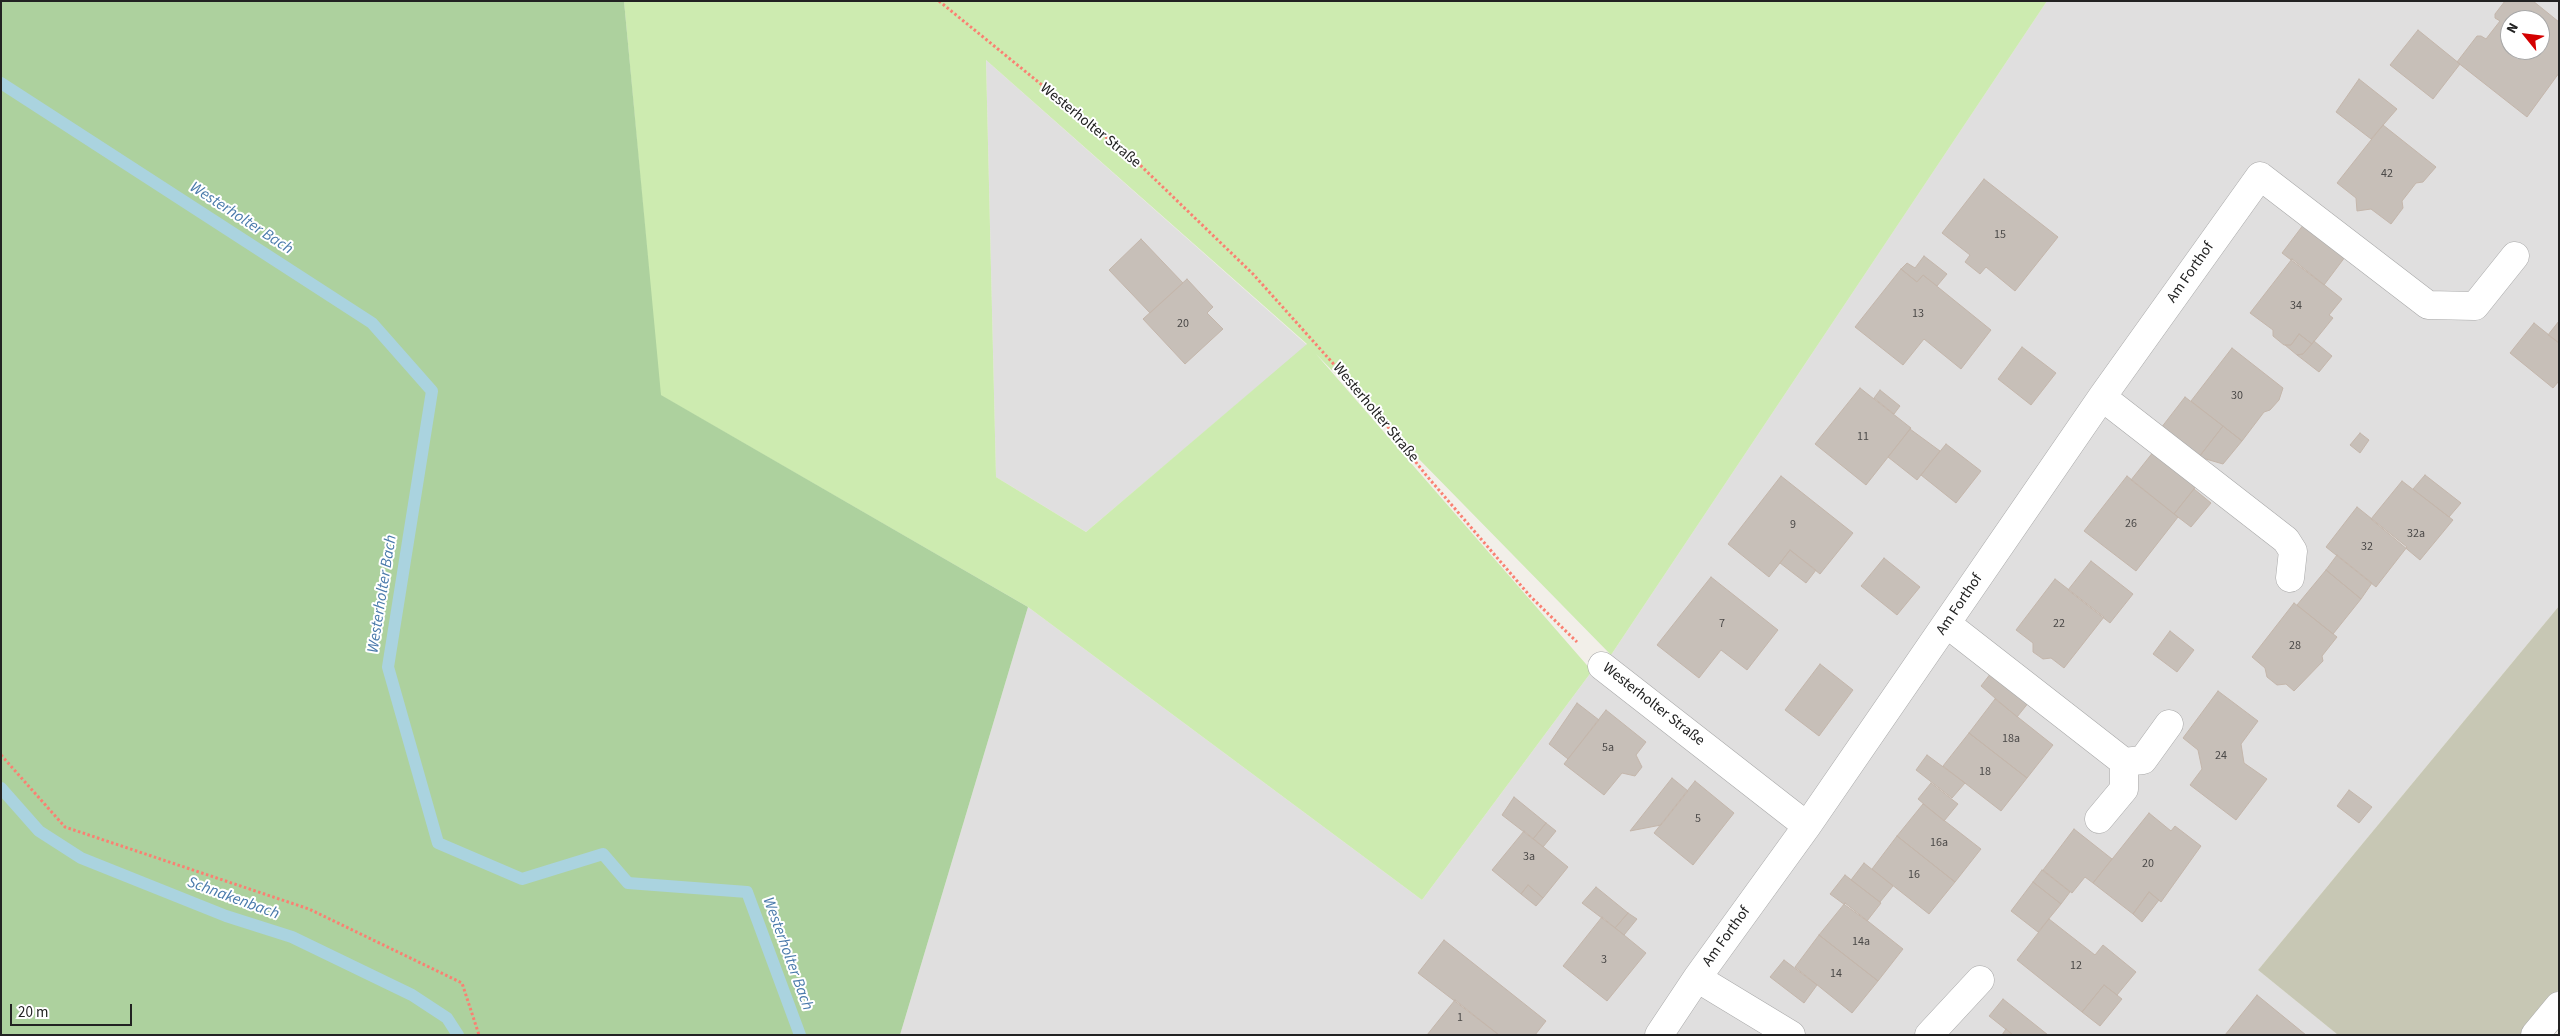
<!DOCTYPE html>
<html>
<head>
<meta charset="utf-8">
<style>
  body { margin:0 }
  #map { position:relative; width:2560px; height:1036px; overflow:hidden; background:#f2efe9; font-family:"Source Sans 3",sans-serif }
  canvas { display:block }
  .frame { position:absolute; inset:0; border:2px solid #222; pointer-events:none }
  .north { position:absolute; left:2500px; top:10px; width:50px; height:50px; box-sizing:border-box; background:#fff; border:1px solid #a7a7a7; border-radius:50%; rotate:299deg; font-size:14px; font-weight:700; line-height:20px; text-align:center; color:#222 }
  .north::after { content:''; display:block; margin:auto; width:18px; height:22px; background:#d40000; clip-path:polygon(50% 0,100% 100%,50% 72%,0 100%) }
  .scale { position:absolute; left:10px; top:1004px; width:122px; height:22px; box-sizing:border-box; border:2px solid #222; border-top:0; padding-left:6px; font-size:15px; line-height:18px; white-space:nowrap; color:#222; -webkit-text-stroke:4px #fff; paint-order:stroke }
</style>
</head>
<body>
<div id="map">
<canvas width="2560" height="1036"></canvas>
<div class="frame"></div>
<div class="north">N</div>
<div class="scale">20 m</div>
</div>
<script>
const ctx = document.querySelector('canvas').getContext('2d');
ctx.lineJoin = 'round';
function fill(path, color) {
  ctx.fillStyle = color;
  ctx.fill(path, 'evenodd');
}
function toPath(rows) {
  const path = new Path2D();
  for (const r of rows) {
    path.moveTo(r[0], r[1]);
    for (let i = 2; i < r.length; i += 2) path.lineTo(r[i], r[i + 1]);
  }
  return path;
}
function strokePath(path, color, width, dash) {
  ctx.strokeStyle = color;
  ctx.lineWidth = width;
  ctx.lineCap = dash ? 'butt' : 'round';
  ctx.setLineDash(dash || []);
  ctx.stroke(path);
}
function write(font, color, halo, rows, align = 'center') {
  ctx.font = font + ' "Source Sans 3",sans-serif';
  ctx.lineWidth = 4;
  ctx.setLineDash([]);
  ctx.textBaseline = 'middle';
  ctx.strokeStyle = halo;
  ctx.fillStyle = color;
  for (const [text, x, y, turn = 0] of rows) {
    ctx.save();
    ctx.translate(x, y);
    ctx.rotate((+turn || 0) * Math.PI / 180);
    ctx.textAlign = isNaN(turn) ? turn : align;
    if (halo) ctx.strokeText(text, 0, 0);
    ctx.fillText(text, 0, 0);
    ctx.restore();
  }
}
const residential = toPath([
  [2047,1,2559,1,2559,606,2258,970,2338,1035,900,1035,1028,607,1422,900,1592,671,1611,655],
  [2510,20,2540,20,2540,50,2510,50],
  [986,60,1307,345,1086,532,996,477]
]);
const construction = toPath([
  [2559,606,2559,989,2522,1035,2338,1035,2258,970]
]);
const grass = toPath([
  [624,1,2047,1,1611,655,1316,354,1592,671,1422,900,1028,607,660,395],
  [986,60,1307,344,1086,532,996,477]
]);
const forest = toPath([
  [1,1,624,1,661,395,1028,607,900,1035,1,1035]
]);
const stream = toPath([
  [1,83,372,323,432,391,388,667,438,843,522,879,603,854,628,883,747,892,800,1035],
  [1,788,39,831,81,858,226,916,292,937,412,995,447,1018,458,1035]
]);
const building = toPath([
  [2505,1,2533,1,2559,22,2559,73,2527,117,2457,62,2477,36,2481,36,2486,39,2500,21,2495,18,2495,14,2505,1],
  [2510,20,2540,20,2540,50,2510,50,2510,20],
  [2418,30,2460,64,2433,99,2390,65,2418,30],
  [2359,79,2397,109,2371,139,2336,112,2359,79],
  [2383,125,2436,167,2423,182,2416,183,2402,201,2403,208,2391,224,2371,209,2357,211,2356,198,2337,183,2383,125],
  [1984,179,2058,237,2015,291,1986,267,1980,274,1965,262,1970,255,1942,233,1984,179],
  [2304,224,2345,257,2324,285,2282,253,2304,224],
  [1141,239,1183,283,1150,313,1109,270,1141,239],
  [1924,256,1947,274,1937,286,1923,275,1917,282,1901,269,1907,263,1915,268,1924,256],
  [2292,259,2342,299,2329,315,2333,318,2312,344,2299,334,2291,345,2284,345,2273,336,2273,330,2250,313,2292,259],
  [1901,269,1917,282,1923,275,1991,330,1961,369,1924,339,1903,365,1855,327,1901,269],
  [1187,279,1213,307,1207,313,1223,329,1185,364,1143,319,1187,279],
  [2559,321,2559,343,2548,335,2559,321],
  [2534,323,2559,343,2559,381,2553,388,2510,353,2534,323],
  [2299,334,2312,344,2303,354,2297,355,2285,345,2291,345,2299,334],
  [2314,341,2332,356,2319,372,2297,355,2303,354,2314,341],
  [2022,347,2056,373,2031,405,1998,379,2022,347],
  [2232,348,2283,388,2279,400,2270,410,2264,412,2242,441,2191,401,2232,348],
  [1860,388,1911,428,1866,485,1815,444,1860,388],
  [1880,390,1900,406,1894,414,1874,398,1880,390],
  [2185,397,2223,426,2199,457,2161,428,2185,397],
  [2223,426,2242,441,2223,464,2199,457,2223,426],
  [1910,429,1940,451,1917,480,1888,457,1910,429],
  [2360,433,2369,440,2360,453,2350,445,2360,433],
  [1946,444,1981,471,1956,503,1921,475,1946,444],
  [2154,451,2197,485,2174,514,2131,480,2154,451],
  [2425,475,2461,503,2449,517,2413,489,2425,475],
  [1781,476,1853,533,1820,574,1790,550,1769,577,1728,544,1781,476],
  [2127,476,2178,517,2136,571,2084,531,2127,476],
  [2402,481,2453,520,2420,560,2371,519,2402,481],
  [2194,489,2211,503,2191,527,2174,514,2194,489],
  [2357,507,2407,547,2376,587,2326,547,2357,507],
  [1790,550,1816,570,1806,583,1780,563,1790,550],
  [2337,555,2372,583,2361,599,2326,570,2337,555],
  [1884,558,1920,587,1897,615,1861,586,1884,558],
  [2091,561,2133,594,2110,623,2068,590,2091,561],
  [2326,570,2361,599,2333,634,2297,605,2326,570],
  [1711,577,1778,630,1747,670,1721,650,1699,678,1657,645,1711,577],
  [2055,579,2104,617,2064,668,2051,658,2043,659,2033,652,2033,643,2016,630,2055,579],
  [2294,603,2337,637,2322,656,2323,661,2294,691,2286,684,2277,685,2267,677,2265,668,2252,657,2294,603],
  [2170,631,2194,650,2177,672,2153,654,2170,631],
  [1820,664,1853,690,1819,736,1785,710,1820,664],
  [1991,673,2029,702,2017,717,1981,686,1991,673],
  [2218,691,2258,721,2241,744,2244,763,2267,779,2236,820,2190,785,2202,769,2198,750,2183,738,2218,691],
  [1995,699,2053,745,2027,778,1969,733,1995,699],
  [1577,703,1599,720,1568,759,1549,744,1577,703],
  [1606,710,1646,742,1636,755,1642,767,1635,776,1622,773,1604,795,1564,764,1606,710],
  [1969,733,2027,778,2001,811,1943,766,1969,733],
  [1927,755,1965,783,1952,798,1916,770,1927,755],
  [1672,778,1688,791,1661,825,1630,831,1672,778],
  [1695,781,1734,813,1693,865,1654,833,1695,781],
  [1931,783,1958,804,1944,821,1918,799,1931,783],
  [2349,790,2372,807,2359,823,2337,806,2349,790],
  [1514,797,1546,823,1533,839,1502,815,1514,797],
  [1923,804,1981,849,1955,882,1897,836,1923,804],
  [2149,813,2171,831,2175,826,2201,846,2161,902,2149,892,2133,914,2093,883,2149,813],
  [1546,823,1556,831,1543,847,1533,839,1546,823],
  [2074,829,2112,859,2093,883,2085,877,2072,893,2043,870,2074,829],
  [1524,831,1568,867,1543,898,1528,885,1521,894,1492,870,1524,831],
  [1897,836,1955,882,1929,914,1872,869,1897,836],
  [1864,863,1893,886,1880,902,1851,880,1864,863],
  [2042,870,2070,892,2061,904,2033,882,2042,870],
  [1845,875,1881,903,1867,921,1830,894,1845,875],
  [2033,882,2061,904,2038,932,2011,911,2033,882],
  [1528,885,1543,898,1536,906,1521,894,1528,885],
  [1596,887,1628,913,1615,928,1582,903,1596,887],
  [2149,892,2159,900,2142,922,2133,914,2149,892],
  [1845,903,1903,949,1878,981,1819,935,1845,903],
  [1628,913,1637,919,1624,935,1615,928,1628,913],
  [1602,917,1646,953,1607,1001,1563,966,1602,917],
  [2049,919,2095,955,2103,945,2136,972,2117,995,2104,985,2082,1012,2017,960,2049,919],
  [1819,935,1878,981,1852,1013,1795,967,1819,935],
  [1444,940,1546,1021,1535,1035,1499,1035,1418,973,1444,940],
  [1784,960,1817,985,1804,1003,1770,977,1784,960],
  [2104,985,2122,999,2100,1026,2082,1012,2104,985],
  [2257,995,2306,1035,2225,1035,2257,995],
  [2003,999,2048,1035,2013,1035,1989,1016,2003,999],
  [1455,1000,1499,1035,1427,1035,1455,1000],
  [2006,1029,2013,1035,2002,1035,2006,1029]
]);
const path = toPath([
  [939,1,1140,165,1253,274,1373,408,1426,475,1530,596,1577,642],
  [1,755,65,827,309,909,462,983,479,1035]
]);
const minor = toPath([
  [2102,397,2286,540,2293,551,2290,578],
  [1947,624,2124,762,2143,760,2169,724],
  [1602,666,1807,826],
  [2099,819,2124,789,2124,762],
  [1697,978,1791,1035],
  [1659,1035,1697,978,1807,826,2102,397,2260,176,2428,305,2475,306,2515,256],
  [1929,1035,1980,980],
  [2535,1035,2559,1006]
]);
const numberNames = [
  ["42",2387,174],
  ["15",2000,235],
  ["34",2296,306],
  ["13",1918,314],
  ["20",1183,324],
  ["30",2237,396],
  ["11",1863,437],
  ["26",2131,524],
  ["9",1793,525],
  ["32a",2416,534],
  ["32",2367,547],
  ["7",1722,624],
  ["22",2059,624],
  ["28",2295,646],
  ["18a",2011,739],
  ["5a",1608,748],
  ["24",2221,756],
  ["18",1985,772],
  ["5",1698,819],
  ["16a",1939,843],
  ["3a",1529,857],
  ["20",2148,864],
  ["16",1914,875],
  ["14a",1861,942],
  ["3",1604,960],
  ["12",2076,966],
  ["14",1836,974],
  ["1",1460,1018]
];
const streetNames = [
  ["Westerholter Straße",1090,126,39],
  ["Am Forthof",2191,273,-55],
  ["Westerholter Straße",1375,413,50],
  ["Am Forthof",1960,605,-56],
  ["Westerholter Straße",1653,705,38],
  ["Am Forthof",1727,937,-54]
];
const waterNames = [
  ["Westerholter Bach",241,219,33],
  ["Westerholter Bach",383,594,-81],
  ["Schnakenbach",233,899,20],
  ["Westerholter Bach",787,954,70]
];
fill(residential, '#e0dfdf');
fill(construction, '#c7c7b4');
fill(grass, '#cdebb0');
fill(forest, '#add19e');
strokePath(stream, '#aad3df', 12);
fill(building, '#c7bfb8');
strokePath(building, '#c4b6ab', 1);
strokePath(minor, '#a9a9a9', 29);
strokePath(path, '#fa8072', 3, [2.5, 2.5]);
strokePath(minor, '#fff', 28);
write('12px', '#4b4948', null, numberNames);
write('15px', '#222', '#fff', streetNames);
write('italic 16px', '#4a7aab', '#fff', waterNames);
</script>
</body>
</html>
